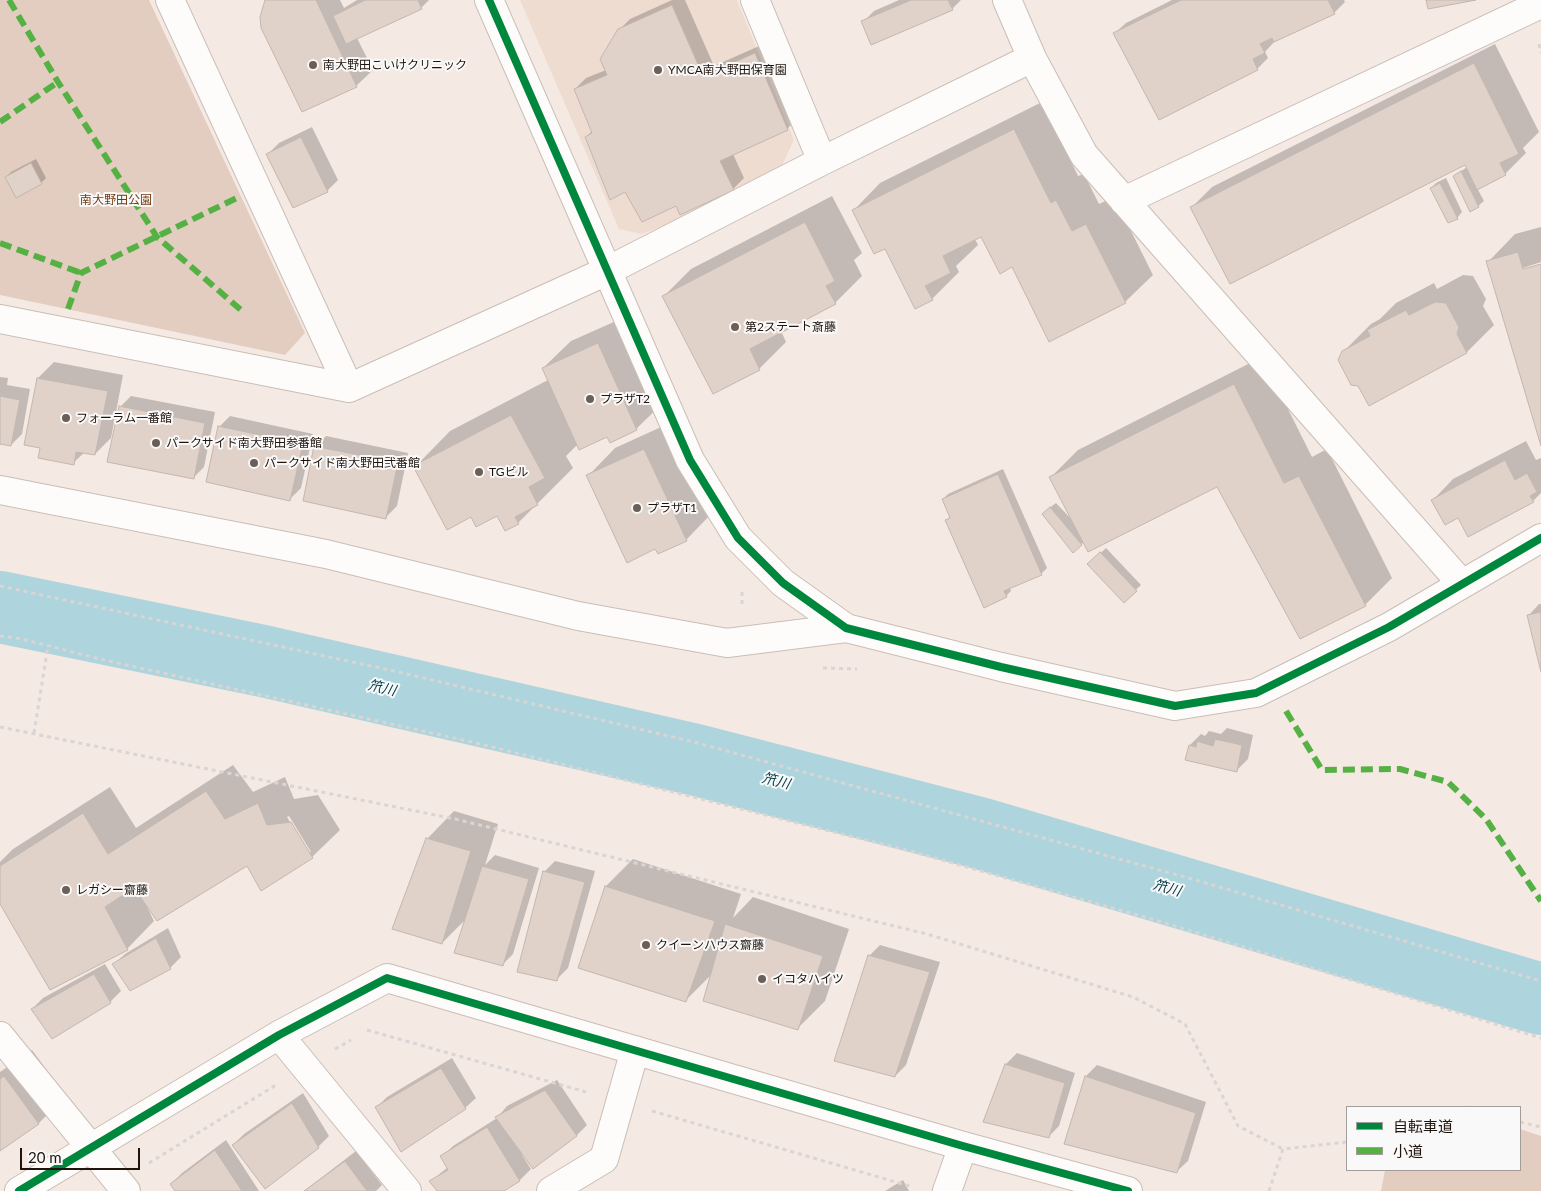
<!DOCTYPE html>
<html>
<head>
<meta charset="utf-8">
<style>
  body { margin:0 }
  #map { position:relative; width:1541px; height:1191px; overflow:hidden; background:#f5e9e3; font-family:Lato,"Noto Sans JP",sans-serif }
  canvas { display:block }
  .legend { position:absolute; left:1346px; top:1106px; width:175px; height:65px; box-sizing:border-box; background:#f9f9f9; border:1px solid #a29d9b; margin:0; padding:6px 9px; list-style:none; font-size:15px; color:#20140d }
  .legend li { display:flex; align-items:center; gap:10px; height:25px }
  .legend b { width:25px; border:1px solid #a29d9b }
  .scale { position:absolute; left:20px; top:1148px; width:120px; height:22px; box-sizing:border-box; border:2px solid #20140d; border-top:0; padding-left:6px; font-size:15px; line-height:18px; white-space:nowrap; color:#20140d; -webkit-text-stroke:4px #f9f9f9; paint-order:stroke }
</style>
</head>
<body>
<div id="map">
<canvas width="1541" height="1191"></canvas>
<ul class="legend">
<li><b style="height:6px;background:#00873e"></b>自転車道</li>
<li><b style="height:6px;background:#55b144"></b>小道</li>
</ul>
<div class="scale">20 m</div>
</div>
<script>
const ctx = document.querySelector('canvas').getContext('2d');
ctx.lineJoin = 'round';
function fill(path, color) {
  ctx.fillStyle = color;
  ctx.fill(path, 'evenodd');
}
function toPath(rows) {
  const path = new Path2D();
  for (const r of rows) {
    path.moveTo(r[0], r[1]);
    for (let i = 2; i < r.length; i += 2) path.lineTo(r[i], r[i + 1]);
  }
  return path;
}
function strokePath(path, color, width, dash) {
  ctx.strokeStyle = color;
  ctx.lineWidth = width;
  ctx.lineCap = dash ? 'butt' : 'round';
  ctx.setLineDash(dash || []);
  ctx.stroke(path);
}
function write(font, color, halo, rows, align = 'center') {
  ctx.font = font + ' Lato,"Noto Sans JP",sans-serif';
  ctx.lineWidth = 4;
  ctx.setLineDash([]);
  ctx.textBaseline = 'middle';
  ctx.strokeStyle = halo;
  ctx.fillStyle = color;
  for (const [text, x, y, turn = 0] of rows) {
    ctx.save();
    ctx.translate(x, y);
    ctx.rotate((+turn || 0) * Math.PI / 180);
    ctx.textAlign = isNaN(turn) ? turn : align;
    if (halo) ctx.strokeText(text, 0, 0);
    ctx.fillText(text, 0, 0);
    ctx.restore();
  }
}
const built = toPath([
  [520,0,737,0,794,140,782,165,677,222,641,234,619,229]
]);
const green = toPath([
  [0,0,149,0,305,333,285,355,0,295],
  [1520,1129,1541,1136,1541,1191,1381,1191,1385,1170,1520,1170]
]);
const shadow = toPath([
  [267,0,340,0,344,8,357,0,429,0,421,8,357,38,373,70,356,86,303,110],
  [672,0,685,0,714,66,766,43,798,118,787,129,733,154,744,178,733,189,676,205,626,191,586,137,593,130,575,89,586,78,606,70,619,30,630,19],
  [899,0,961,0,952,9,863,22,874,11],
  [1172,0,1344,0,1345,2,1334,13,1275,41,1265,52,1268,58,1257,69,1115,33,1126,23],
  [1495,44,1539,132,1523,148,1526,153,1505,174,1477,188,1484,201,1478,206,1454,176,1467,167,1465,163,1192,207,1212,187],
  [1042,102,1078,176,1084,174,1099,204,1114,197,1153,275,1125,302,1012,265,982,236,975,239,978,245,956,266,959,272,932,299,853,211,880,183],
  [312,127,338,180,327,191,268,154,279,143],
  [36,159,46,178,41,183,6,177,11,172],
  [1446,178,1462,212,1457,218,1431,188,1436,183],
  [832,196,862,253,854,260,862,276,835,303,781,331,786,342,759,369,664,296,691,269],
  [1541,227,1541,262,1523,268,1523,270,1541,265,1541,441,1488,262,1515,234],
  [1463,275,1473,276,1486,299,1483,306,1494,325,1467,352,1369,404,1343,352,1371,324,1380,319,1396,303,1434,283,1437,289],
  [625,317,664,402,636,429,607,435,578,444,566,456,573,468,518,523,497,514,471,516,415,467,450,431,548,380,543,368,571,341],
  [1262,357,1312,457,1327,449,1392,578,1365,605,1218,486,1084,542,1073,551,1048,509,1056,503,1073,521,1051,477,1078,450],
  [54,362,123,375,111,438,95,454,85,452,73,463,42,446,38,378],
  [0,377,8,378,7,385,30,389,22,434,11,445,0,443],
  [131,396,215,412,204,467,193,478,120,407],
  [230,416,313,434,301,488,290,499,219,427],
  [672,422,713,512,686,540,588,476,615,448],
  [326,436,408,453,397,506,386,517,315,447],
  [1526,441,1536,460,1541,458,1541,493,1533,501,1459,517,1433,500,1453,479],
  [1003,469,1047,568,1041,574,1009,587,1011,591,1006,596,947,520,951,516,943,499,948,494],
  [1106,548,1141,585,1124,601,1089,564],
  [1539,604,1541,604,1541,666,1529,615],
  [1227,728,1253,735,1248,759,1237,770,1190,745,1201,734,1205,736,1209,731,1221,734],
  [233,765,253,792,285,777,294,799,318,795,340,830,312,857,247,865,148,907,147,907,154,921,127,949,0,902,0,862,13,849,110,787,136,828],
  [289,816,311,852,308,852,287,817],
  [454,811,498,824,485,865,495,855,539,868,513,954,502,965,467,918,442,943,427,839],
  [633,859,741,894,733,918,753,897,849,929,825,1001,797,1029,712,974,686,1000,606,886],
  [555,861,595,871,568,968,557,979,544,872],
  [168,928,181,957,170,968,114,964,125,954],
  [880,945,940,962,906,1065,895,1076,869,956],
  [105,964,121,991,110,1002,32,1009,43,998],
  [32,1050,66,1096,39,1123,0,1149,0,1072],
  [1017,1053,1075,1073,1059,1126,1048,1137,985,1121,1006,1064],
  [452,1058,476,1098,465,1108,376,1108,387,1097],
  [1097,1065,1206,1102,1188,1161,1177,1171,1065,1144,1086,1076],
  [557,1080,587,1125,576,1136,522,1155,531,1169,520,1180,502,1191,439,1191,431,1181,448,1167,442,1157,453,1146,497,1118,507,1106],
  [303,1093,329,1136,318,1147,266,1188,233,1145,244,1134],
  [226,1140,259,1191,177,1191,171,1184,182,1173],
  [356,1151,382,1185,376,1191,304,1191],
  [903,1180,909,1191,885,1191]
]);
const river = toPath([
  [0,607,263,661,696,760,979,833,1541,999]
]);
const building = toPath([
  [265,0,316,0,357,87,302,112,261,28,260,17,265,0],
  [365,0,418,0,422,9,346,44,333,16,365,0],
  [911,0,948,0,953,10,871,45,861,21,911,0],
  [1181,0,1328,0,1335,14,1274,42,1272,38,1260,44,1265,53,1253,59,1258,70,1159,120,1113,33,1181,0],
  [1426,0,1476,0,1428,9,1426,0],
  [672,5,703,76,755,53,788,130,720,161,734,190,680,215,676,206,642,222,625,192,610,200,585,137,592,133,574,89,607,75,600,59,618,29,672,5],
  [1474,63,1519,154,1500,163,1506,175,1477,190,1465,165,1230,284,1190,207,1474,63],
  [1014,129,1051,203,1056,200,1072,231,1086,224,1126,303,1049,342,1012,267,1000,274,981,237,943,256,951,273,925,286,933,300,915,309,885,249,874,254,852,210,1014,129],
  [301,137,328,192,293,208,266,154,301,137],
  [31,163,42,184,16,198,5,177,31,163],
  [1461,171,1479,207,1470,212,1453,176,1461,171],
  [1440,183,1458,219,1448,223,1430,188,1440,183],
  [805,222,835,281,826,286,836,304,750,349,760,370,713,394,662,296,805,222],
  [1518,252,1523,269,1541,264,1541,446,1486,261,1518,252],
  [1435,302,1446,303,1459,327,1457,334,1467,353,1369,406,1358,386,1351,385,1338,360,1342,351,1370,336,1367,330,1406,310,1409,315,1435,302],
  [598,343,637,430,610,443,607,437,579,450,542,368,598,343],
  [37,378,108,391,95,455,76,452,74,465,38,458,40,448,24,445,37,378],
  [1234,384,1284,483,1299,476,1366,606,1300,639,1217,487,1088,552,1049,477,1234,384],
  [0,396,20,400,11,446,0,444,0,396],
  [119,406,205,423,194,479,107,462,119,406],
  [511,415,545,478,529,487,538,505,515,517,519,524,505,531,497,516,476,527,471,517,447,530,413,466,511,415],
  [218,426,303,444,290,501,206,482,218,426],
  [314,446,398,463,386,519,303,501,314,446],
  [644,449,687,541,658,554,655,549,627,563,586,475,644,449],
  [1505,460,1515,480,1527,473,1537,492,1530,496,1534,502,1468,537,1458,518,1445,525,1431,500,1505,460],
  [998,474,1042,575,1004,591,1007,597,984,608,945,520,950,518,942,499,998,474],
  [1050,507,1082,545,1073,553,1042,514,1050,507],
  [1100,552,1137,591,1124,603,1087,564,1100,552],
  [1541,612,1541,672,1527,615,1541,612],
  [1215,739,1242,745,1237,772,1185,760,1189,745,1196,747,1197,741,1213,746,1215,739],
  [206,791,225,819,258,803,267,825,291,822,313,858,261,891,247,866,157,921,134,888,105,907,128,950,50,990,0,904,0,866,83,813,108,854,206,791],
  [426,838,471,851,442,944,392,929,426,838],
  [482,866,529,879,503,966,454,953,482,866],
  [543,871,585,882,557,981,517,972,543,871],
  [605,886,715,921,686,1002,578,968,605,886],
  [725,924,823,956,798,1030,703,1001,725,924],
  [156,938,171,969,130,991,112,964,156,938],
  [868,955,930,972,895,1077,834,1061,868,955],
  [94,974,111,1003,52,1039,31,1009,94,974],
  [1005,1064,1065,1083,1049,1138,983,1122,1005,1064],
  [441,1068,466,1109,401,1152,375,1107,441,1068],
  [4,1076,39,1124,0,1151,0,1079,4,1076],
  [1085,1076,1196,1113,1177,1173,1064,1144,1085,1076],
  [545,1090,577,1136,533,1169,495,1117,545,1090],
  [292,1103,319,1148,265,1189,232,1145,292,1103],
  [487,1127,520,1181,504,1191,437,1191,429,1181,448,1170,440,1156,487,1127],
  [215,1150,242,1191,175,1191,170,1184,215,1150],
  [345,1161,367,1191,304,1191,345,1161]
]);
const path = toPath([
  [1539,44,1541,53],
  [0,586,394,671,694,742,1192,879,1541,981],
  [742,592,742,605],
  [0,636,22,639,100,659,472,742,910,851,1155,920,1541,1038],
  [823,668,857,669],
  [0,727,455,819,927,934,1133,997,1185,1024,1238,1126,1283,1149],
  [34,733,48,646],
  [367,1030,586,1092],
  [335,1049,351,1040],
  [1467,1107,1468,1107],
  [652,1111,913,1187],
  [1520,1122,1541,1127],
  [149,1163,276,1085],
  [1269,1191,1283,1149,1347,1142]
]);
const minor = toPath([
  [170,0,349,388],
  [489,0,690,460,738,538,783,583,846,628,1001,667,1175,706,1256,693,1389,627,1541,538],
  [755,0,822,161],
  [1007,0,1032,58,1084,155,1462,584],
  [1124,201,1541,4],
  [0,319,349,388,607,271,822,161,1032,58],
  [0,490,326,554,578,616,727,643,846,628],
  [279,1035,407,1191],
  [0,1036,126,1191],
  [19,1191,279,1035,387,978,963,1146,1128,1191],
  [551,1191,604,1159,635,1050],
  [947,1191,963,1146]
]);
const quiet = toPath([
  [9,0,58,82,157,237,241,310],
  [0,122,58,82],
  [0,243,81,273],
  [68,309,81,273,241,196],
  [1286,711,1322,770,1400,769,1448,782,1486,819,1541,901]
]);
const cycleway = toPath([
  [489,0,690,460,738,538,783,583,846,628,1001,667,1175,706,1256,693,1389,627,1541,538],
  [19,1191,279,1035,387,978,963,1146,1128,1191]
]);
const markers = [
  [313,65,5,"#6b5f58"],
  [658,70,5,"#6b5f58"],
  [735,327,5,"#6b5f58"],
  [590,399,5,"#6b5f58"],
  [66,418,5,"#6b5f58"],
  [156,443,5,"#6b5f58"],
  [254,463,5,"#6b5f58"],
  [479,472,5,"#6b5f58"],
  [637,508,5,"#6b5f58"],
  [66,890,5,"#6b5f58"],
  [646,945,5,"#6b5f58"],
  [762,979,5,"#6b5f58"]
];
const poiNames = [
  ["南大野田こいけクリニック",323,65],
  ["YMCA南大野田保育園",668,70],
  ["第2ステート斎藤",745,327],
  ["プラザT2",600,399],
  ["フォーラム一番館",76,418],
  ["パークサイド南大野田参番館",166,443],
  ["パークサイド南大野田弐番館",264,463],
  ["TGビル",489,472],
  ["プラザT1",647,508],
  ["レガシー齋藤",76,890],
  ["クイーンハウス齋藤",656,945],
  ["イコタハイツ",772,979]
];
const parkNames = [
  ["南大野田公園",116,200]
];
const waterNames = [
  ["笊川",382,688,13],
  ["笊川",776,781,14],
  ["笊川",1167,888,16]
];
fill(built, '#efdcd1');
fill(green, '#e3cdc1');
fill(shadow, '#0003');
strokePath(river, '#aed5dd', 72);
fill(building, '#e0d1c9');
strokePath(building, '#c2b7b0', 1);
strokePath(minor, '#c9beb7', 30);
strokePath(path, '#d9d5d4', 3, [4, 4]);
strokePath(minor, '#fefcfb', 28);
strokePath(quiet, '#55b144', 6, [12, 6]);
strokePath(cycleway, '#00873e', 8);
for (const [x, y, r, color] of markers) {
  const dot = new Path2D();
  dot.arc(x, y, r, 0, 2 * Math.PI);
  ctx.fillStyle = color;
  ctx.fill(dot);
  strokePath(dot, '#f9f9f9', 2);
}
write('12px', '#20140d', '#f9f9f9', poiNames, 'left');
write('12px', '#733a11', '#f9f9f9', parkNames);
write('italic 14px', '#05404a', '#f9f9f9', waterNames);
</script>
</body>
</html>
